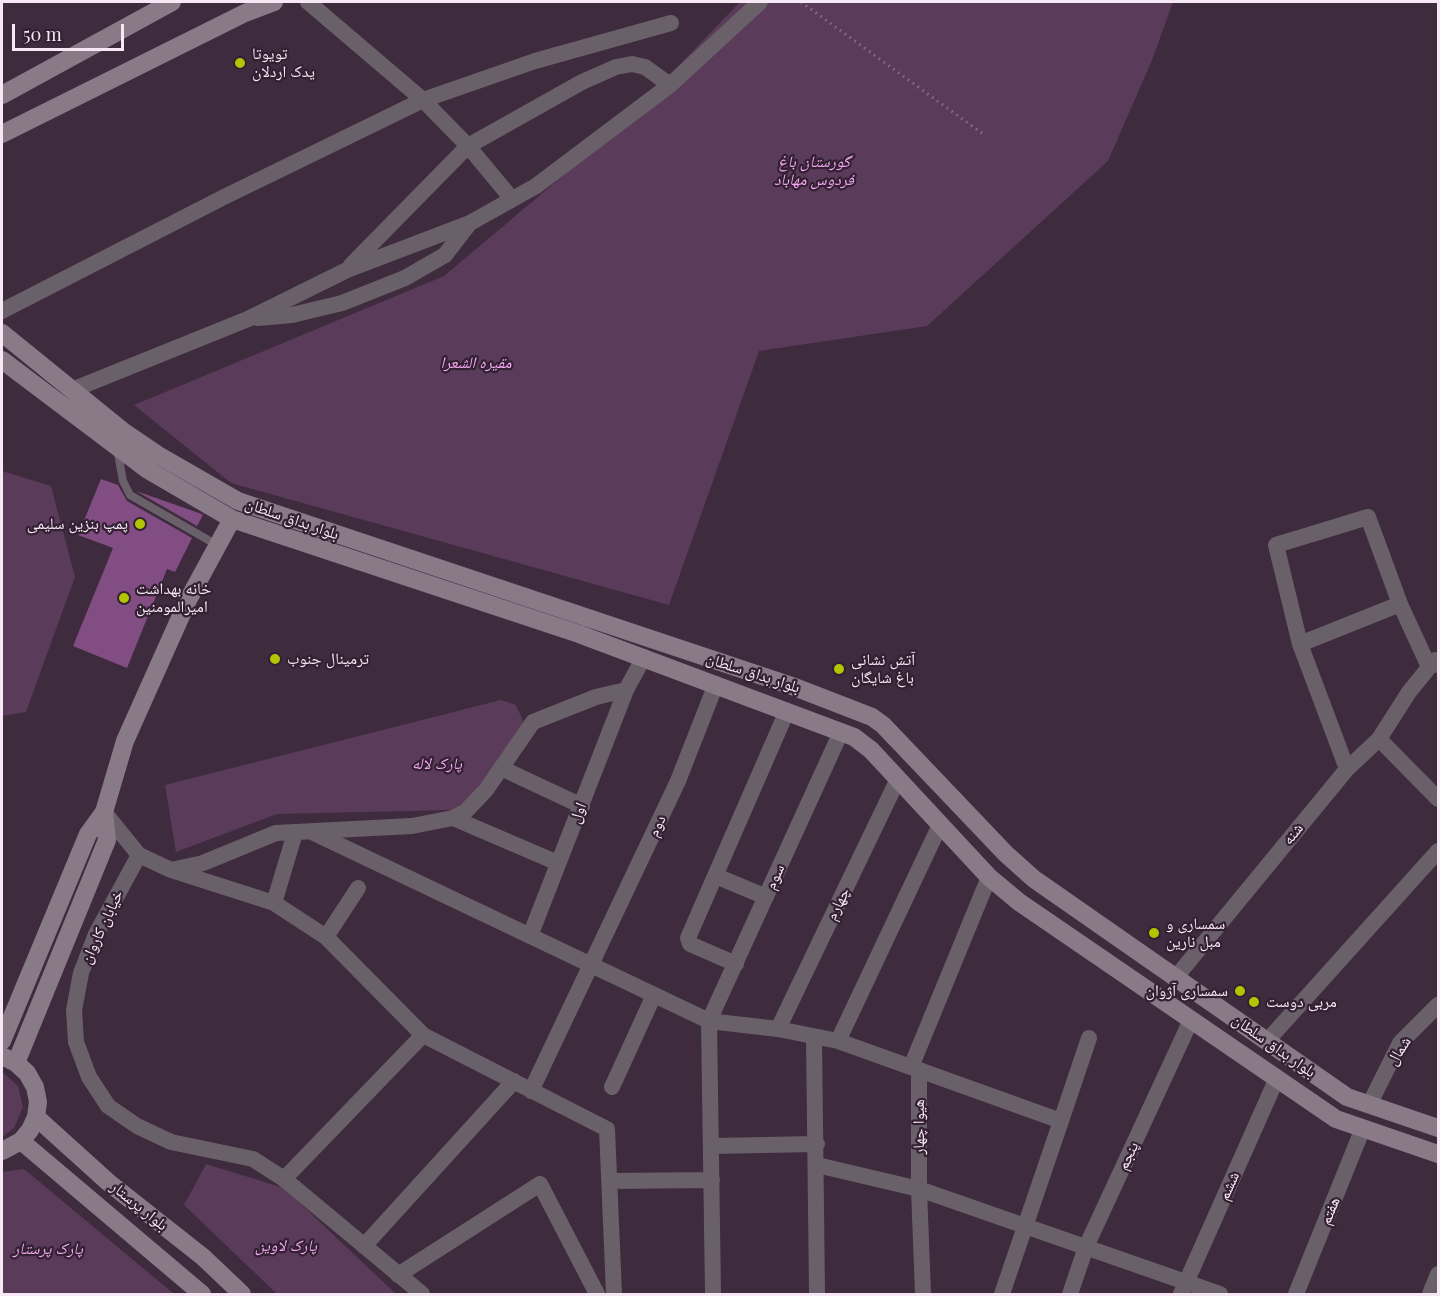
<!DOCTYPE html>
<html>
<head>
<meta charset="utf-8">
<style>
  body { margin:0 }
  #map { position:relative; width:1440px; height:1296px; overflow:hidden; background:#3e2b3d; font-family:"Playfair Display",serif }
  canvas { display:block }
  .frame { position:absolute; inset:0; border:3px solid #f6e9f5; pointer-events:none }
  .scale { position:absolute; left:12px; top:24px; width:112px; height:27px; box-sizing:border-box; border:3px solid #f6e9f5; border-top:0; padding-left:8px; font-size:18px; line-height:21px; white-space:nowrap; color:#f6e9f5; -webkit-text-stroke:4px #332133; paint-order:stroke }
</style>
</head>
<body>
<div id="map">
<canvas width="1440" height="1296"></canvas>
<div class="frame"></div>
<div class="scale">50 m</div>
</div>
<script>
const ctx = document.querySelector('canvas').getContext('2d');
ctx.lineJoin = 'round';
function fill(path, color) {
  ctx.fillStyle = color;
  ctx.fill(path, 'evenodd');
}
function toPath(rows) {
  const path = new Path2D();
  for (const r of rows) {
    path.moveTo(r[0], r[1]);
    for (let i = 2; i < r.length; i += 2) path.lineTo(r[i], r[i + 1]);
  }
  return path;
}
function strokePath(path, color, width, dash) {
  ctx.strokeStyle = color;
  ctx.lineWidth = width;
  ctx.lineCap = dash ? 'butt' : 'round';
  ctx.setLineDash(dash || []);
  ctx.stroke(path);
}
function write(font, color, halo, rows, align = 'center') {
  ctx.font = font + ' "Playfair Display","Noto Naskh Arabic",serif';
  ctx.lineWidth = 4.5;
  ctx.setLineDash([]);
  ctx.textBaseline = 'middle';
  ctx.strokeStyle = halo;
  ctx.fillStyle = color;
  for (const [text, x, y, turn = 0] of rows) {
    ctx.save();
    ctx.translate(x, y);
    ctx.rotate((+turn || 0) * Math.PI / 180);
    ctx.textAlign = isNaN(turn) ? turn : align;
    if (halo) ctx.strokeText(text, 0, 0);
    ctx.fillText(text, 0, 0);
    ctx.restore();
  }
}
const green = toPath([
  [740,2,1173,2,1152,60,1108,161,927,326,759,351,669,605,231,483,134,405,444,276,615,132],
  [2,471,51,486,75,577,26,712,2,716],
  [501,700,516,705,523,721,519,731,469,800,451,810,277,814,176,852,165,785],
  [2,1072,18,1086,23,1107,14,1128,2,1137],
  [206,1164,284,1188,396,1294,277,1294,184,1205],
  [24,1169,174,1294,2,1294,2,1172]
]);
const building = toPath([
  [101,479,118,485,127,501,192,538,175,572,167,569,127,668,73,646,113,548,78,535],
  [136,491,199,513,203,515,197,526]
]);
const path = toPath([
  [801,2,983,134]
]);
const lane = toPath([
  [117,448,123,481,130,495,217,545]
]);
const street = toPath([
  [308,2,423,100,468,146,512,199],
  [351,265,468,146,582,82,616,67,632,64,645,67,670,85],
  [2,311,224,197,423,100,535,61,671,23],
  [258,318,292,315,342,303,405,278,445,255,469,224],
  [72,390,248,319,347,270,470,223,536,186,670,85,760,2],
  [1300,644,1276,545,1368,517,1400,604],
  [1379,739,1438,799],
  [501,768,582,806],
  [1347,769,1300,644,1400,604,1429,667],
  [104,812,139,855,96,934,81,973,74,1010,76,1042,89,1077,108,1106,137,1126,171,1142,253,1159,284,1179,422,1294],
  [453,818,558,863],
  [314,833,709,1021,778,1029,838,1041,919,1070,919,1189,923,1294],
  [139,855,171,870,203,863,276,833,412,826,453,818,466,811,486,790,533,722,596,697,626,690,644,657],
  [171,870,274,903,326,937,423,1035,607,1129,614,1294],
  [716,876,766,897],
  [274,903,295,833],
  [530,936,626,690],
  [326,937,358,888],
  [736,964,690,944,688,938,787,711],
  [1176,977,1347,769,1379,739,1409,692,1435,660,1438,665],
  [778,1029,898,779],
  [814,1037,817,1294],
  [838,1041,940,825],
  [1267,1041,1438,851],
  [911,1067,989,877],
  [919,1070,1061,1121,1002,1294],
  [612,1087,654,995],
  [531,1091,678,781,716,684],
  [1369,1105,1400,1043,1438,1005],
  [1061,1121,1089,1038],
  [711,1146,817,1144],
  [817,1165,919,1189,1220,1294],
  [284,1179,423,1035],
  [610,1181,712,1180],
  [364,1246,514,1081],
  [398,1275,540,1184,597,1294],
  [713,1294,709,1021,841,732],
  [1070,1294,1086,1247,1191,1020],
  [1181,1294,1277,1078],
  [1296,1294,1363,1128],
  [1430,1294,1438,1274]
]);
const secondary = toPath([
  [2,95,172,2],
  [2,134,245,13,274,2],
  [2,333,124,432,158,455,238,501,792,686,872,717,883,725,1006,854,1034,879,1347,1097,1438,1128],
  [2,360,148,470,232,519,579,634,854,737,871,750,989,877,1019,902,1336,1119,1438,1154],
  [2,1041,88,834,104,812,125,741,188,600,232,519],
  [2,1056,16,1063,27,1073,35,1087,38,1102,36,1117,30,1130,21,1141,2,1151],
  [16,1063,107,840,104,812],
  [36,1117,108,1182,203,1257,242,1294],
  [21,1141,202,1294]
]);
const markers = [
  [240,63,6,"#b1c500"],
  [140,524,6,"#b1c500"],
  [124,598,6,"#b1c500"],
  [275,659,6,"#b1c500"],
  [839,669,6,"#b1c500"],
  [1154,933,6,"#b1c500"],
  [1240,991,6,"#b1c500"],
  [1254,1002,6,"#b1c500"]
];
const poiNames = [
  ["تویوتا",252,54],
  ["یدک اردلان",252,72],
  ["پمپ بنزین سلیمی",128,524,"right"],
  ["خانه بهداشت",136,589],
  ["امیرالمومنین",136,607],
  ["ترمینال جنوب",287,659],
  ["آتش نشانی",851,660],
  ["باغ شایگان",851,678],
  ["سمساری و",1166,924],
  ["مبل نارین",1166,942],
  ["سمساری آژوان",1228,991,"right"],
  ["مربی دوست",1266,1002]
];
const parkNames = [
  ["گورستان باغ",814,162],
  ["فردوس مهاباد",814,180],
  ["مقیره الشعرا",476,363],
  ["پارک لاله",437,764],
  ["پارک لاوین",286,1246],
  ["پارک پرستار",48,1249]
];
const streetNames = [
  ["بلوار بداق سلطان",292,519,19],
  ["بلوار بداق سلطان",753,673,18],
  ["اول",578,813,-68],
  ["دوم",657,826,-65],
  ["شنه",1293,834,-51],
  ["سوم",775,877,-66],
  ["چهارم",838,904,-64],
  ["خیابان کاروان",102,927,-65],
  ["بلوار بداق سلطان",1274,1046,35],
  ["شمال",1399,1051,-57],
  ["هیوا چهار",919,1127,-90],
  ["پنجم",1128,1156,-65],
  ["ششم",1229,1186,-66],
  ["بلوار پرستار",139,1206,39],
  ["هفتم",1330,1211,-68]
];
fill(green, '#5a3c5a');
fill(building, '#824d82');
strokePath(path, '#837282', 3, [1.5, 4.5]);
strokePath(lane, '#6a606a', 8);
strokePath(street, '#6a606a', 16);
strokePath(secondary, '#897a88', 18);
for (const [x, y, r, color] of markers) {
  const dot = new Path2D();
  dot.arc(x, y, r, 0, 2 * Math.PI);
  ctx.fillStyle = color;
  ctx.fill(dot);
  strokePath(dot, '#332133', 2);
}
write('16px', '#f6e9f5', '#332133', poiNames, 'left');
write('italic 16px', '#f4a8f3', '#332133', parkNames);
write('16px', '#f6e9f5', '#332133', streetNames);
</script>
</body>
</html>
